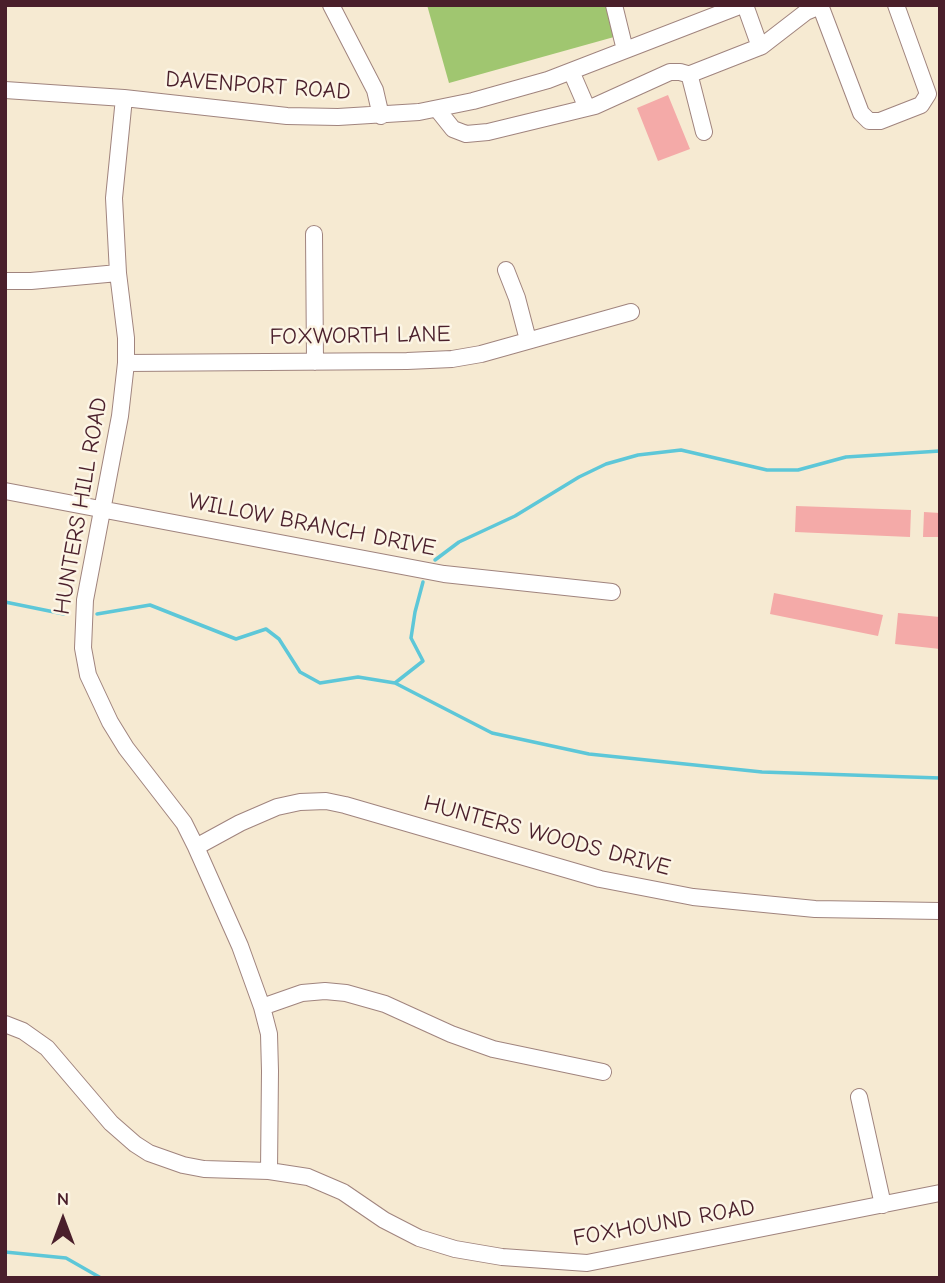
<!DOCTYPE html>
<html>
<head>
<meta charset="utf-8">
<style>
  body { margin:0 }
  #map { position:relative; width:945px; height:1283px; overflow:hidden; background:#f6ead2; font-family:"Comic Neue",sans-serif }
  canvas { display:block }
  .frame { position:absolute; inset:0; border:7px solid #4a1f2b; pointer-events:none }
  .north { position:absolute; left:28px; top:1185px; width:70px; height:70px; -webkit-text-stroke:5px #fcf5e5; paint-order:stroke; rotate:0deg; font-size:19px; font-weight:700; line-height:28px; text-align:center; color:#4a1f2b }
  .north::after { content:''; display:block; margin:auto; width:24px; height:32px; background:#4a1f2b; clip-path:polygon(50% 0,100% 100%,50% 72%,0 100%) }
</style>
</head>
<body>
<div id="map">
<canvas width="945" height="1283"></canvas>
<div class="frame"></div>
<div class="north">N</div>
</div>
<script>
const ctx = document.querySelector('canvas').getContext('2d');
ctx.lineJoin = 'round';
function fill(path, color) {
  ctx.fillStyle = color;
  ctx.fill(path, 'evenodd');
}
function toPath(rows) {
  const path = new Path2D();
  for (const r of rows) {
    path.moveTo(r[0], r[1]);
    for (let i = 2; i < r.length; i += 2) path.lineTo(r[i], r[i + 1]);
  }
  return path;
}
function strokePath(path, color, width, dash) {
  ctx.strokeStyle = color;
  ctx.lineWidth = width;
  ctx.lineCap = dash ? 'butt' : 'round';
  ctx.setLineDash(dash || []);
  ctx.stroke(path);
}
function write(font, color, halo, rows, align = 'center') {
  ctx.font = font + ' "Comic Neue",sans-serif';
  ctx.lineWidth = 5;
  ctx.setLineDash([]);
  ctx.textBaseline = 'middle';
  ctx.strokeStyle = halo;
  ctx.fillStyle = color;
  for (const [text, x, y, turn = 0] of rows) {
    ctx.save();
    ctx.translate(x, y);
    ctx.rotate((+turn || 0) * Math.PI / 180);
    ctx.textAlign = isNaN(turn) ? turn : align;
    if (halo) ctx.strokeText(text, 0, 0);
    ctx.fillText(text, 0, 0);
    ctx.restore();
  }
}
const green = toPath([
  [427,5,608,5,614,37,449,83]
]);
const stream = toPath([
  [435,560,459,542,515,516,579,477,606,464,638,455,681,450,767,470,798,470,846,457,940,451],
  [5,602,64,614],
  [97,614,150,605,236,639,266,629,279,639,300,672,320,683,358,677,395,683,492,733,589,754,762,772,940,778],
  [395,683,423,661,411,638,415,612,423,582],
  [5,1252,66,1258,101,1278]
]);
const building = toPath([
  [668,95,690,149,658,161,637,108],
  [796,506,911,510,910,537,795,532],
  [924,512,940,513,940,537,923,537],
  [774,593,883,615,878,636,770,614],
  [898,613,940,617,940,649,895,644]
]);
const minor = toPath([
  [331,5,375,90,381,116],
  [614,5,625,50],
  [745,5,760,47],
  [820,5,861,113,869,121,880,121,921,105,928,94,896,5],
  [571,71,587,108],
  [688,75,762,46,806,12,820,6],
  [5,90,124,98,287,116,338,117,419,112,473,101,548,80,742,5],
  [124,98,114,198,118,273,126,338,126,363,120,416,85,600,83,648,88,675,110,722,126,748,184,823,196,847,240,946,262,1007,269,1034,270,1071,269,1171],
  [437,109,453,129,466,134,488,132,595,106,670,72,680,72,687,74,690,77,704,132],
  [314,234,315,362],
  [506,270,517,298,528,340],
  [5,281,31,281,118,273],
  [126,363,407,361,452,359,481,354,631,312],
  [5,491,444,574,612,592],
  [196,847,240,823,277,807,300,802,326,801,345,805,600,879,693,897,815,909,940,911],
  [262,1007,302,993,325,991,346,993,385,1004,451,1034,493,1049,603,1072],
  [5,1024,23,1031,47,1048,111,1123,135,1144,149,1153,183,1165,204,1169,269,1171,308,1177,343,1192,384,1220,419,1238,455,1249,502,1257,587,1263,940,1193],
  [859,1097,883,1205]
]);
const streetNames = [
  ["DAVENPORT ROAD",258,86,4],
  ["FOXWORTH LANE",360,336,-1],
  ["HUNTERS HILL ROAD",81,506,-80],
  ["WILLOW BRANCH DRIVE",312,525,11],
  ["HUNTERS WOODS DRIVE",547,836,15],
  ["FOXHOUND ROAD",664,1223,-10]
];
fill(green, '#a0c670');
strokePath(stream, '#5dc7d8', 3.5);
fill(building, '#f4aaa8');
strokePath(minor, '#a0847e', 18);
strokePath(minor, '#fff', 16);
write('23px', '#4a1f2b', '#fcf5e5', streetNames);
</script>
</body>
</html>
